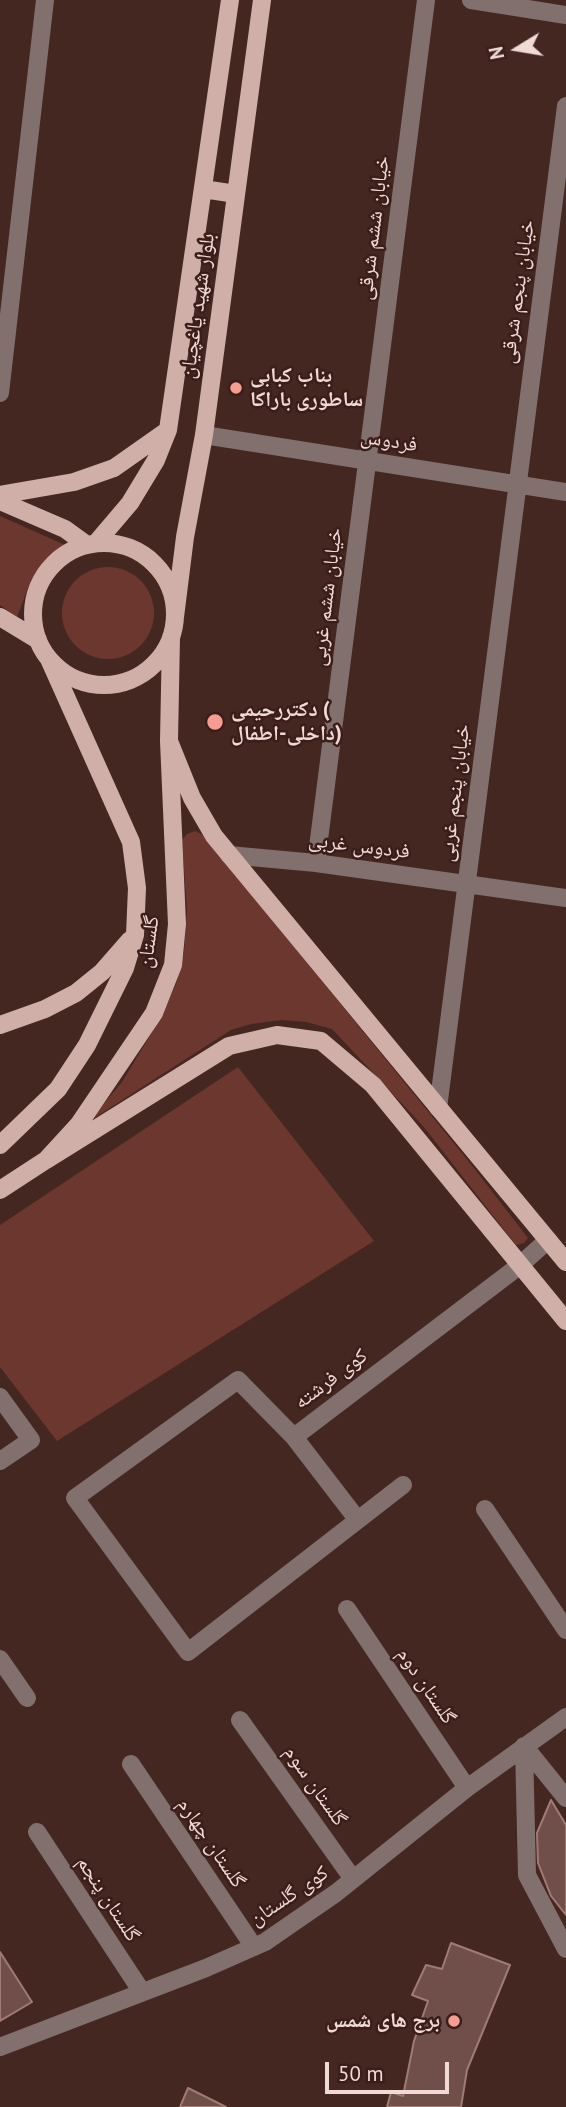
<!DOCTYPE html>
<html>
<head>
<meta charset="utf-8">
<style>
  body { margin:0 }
  #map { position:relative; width:566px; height:2107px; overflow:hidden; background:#452722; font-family:"PT Sans",sans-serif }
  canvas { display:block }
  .north { position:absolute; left:482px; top:14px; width:70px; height:70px; -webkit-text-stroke:5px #3b1d19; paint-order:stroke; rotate:259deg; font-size:19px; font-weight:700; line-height:28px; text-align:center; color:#efdad6 }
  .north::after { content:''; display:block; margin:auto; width:24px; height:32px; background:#efdad6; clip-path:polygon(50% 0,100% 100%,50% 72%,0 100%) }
  .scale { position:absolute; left:325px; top:2062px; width:124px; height:32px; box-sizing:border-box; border:4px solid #efdad6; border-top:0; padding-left:9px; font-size:21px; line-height:24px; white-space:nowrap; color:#efdad6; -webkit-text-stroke:5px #3b1d19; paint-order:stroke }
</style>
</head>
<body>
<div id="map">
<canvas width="566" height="2107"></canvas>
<div class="north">N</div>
<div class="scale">50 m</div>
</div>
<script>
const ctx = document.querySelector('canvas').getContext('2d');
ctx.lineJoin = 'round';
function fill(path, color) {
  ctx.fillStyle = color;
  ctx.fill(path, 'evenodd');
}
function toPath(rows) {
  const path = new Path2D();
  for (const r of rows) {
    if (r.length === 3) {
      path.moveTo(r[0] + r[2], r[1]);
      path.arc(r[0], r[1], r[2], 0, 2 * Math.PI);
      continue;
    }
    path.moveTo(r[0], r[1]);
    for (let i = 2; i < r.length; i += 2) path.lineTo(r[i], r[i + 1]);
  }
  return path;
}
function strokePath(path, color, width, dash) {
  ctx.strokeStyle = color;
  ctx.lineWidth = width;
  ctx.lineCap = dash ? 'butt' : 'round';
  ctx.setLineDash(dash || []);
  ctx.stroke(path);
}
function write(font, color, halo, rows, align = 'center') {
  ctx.font = font + ' "PT Sans","Noto Naskh Arabic",sans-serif';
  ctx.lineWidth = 5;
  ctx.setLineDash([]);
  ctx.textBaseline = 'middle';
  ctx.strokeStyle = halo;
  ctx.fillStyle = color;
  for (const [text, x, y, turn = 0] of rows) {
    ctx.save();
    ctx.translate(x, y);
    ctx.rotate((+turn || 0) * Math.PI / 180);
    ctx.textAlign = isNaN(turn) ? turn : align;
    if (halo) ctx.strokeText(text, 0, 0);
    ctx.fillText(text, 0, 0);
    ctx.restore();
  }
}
const green = toPath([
  [0,516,65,545,44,562,28,588,17,617,0,605],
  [108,613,46],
  [195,831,203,835,470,1163,528,1238,524,1243,516,1245,423,1126,332,1029,306,1022,282,1020,251,1024,231,1030,88,1122,122,1082,154,1029,176,984,184,952,187,911,182,840,187,834],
  [238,1067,374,1241,57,1441,0,1367,0,1225]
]);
const building = toPath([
  [551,1800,566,1825,566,1915,551,1896,538,1863,537,1833,551,1800],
  [451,1943,510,1965,467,2070,461,2107,387,2107,391,2092,403,2096,414,2041,428,2001,412,1995,426,1965,442,1969,451,1943],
  [0,1952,32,2002,0,2021,0,1952],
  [188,2088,226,2107,180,2107,188,2088]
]);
const minor = toPath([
  [471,0,566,15],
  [0,393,45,0],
  [204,435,566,492],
  [229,855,316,863,566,898],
  [316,863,426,0],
  [438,1108,566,106],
  [0,1397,31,1440,0,1461],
  [294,1437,357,1519],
  [403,1485,188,1652,75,1498,238,1380,294,1437,519,1266,548,1240],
  [485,1509,566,1630],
  [347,1609,467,1788],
  [0,1659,27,1698],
  [240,1720,353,1879],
  [131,1764,254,1947],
  [566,1798,524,1746,527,1875,566,1949],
  [37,1832,142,1992],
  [0,2047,206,1968,265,1942,336,1893,467,1788,566,1717]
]);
const major = toPath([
  [203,189,236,194],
  [0,495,74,482,114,468,168,430],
  [0,501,65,529,87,545],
  [96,543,130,503,156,460,168,430,230,0],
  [104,614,71],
  [0,617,38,640],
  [175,617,185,537,204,435,262,0],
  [169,741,192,798,214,836,566,1262],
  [0,1025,45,1009,76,993,102,972,130,940],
  [0,1145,58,1089,87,1045,125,968,135,935,137,888,131,842,49,659],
  [46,1160,229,1046,277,1035,321,1041,373,1085,566,1321],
  [0,1190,46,1160,79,1124,154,1013,173,965,177,924,169,741,171,637]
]);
const markers = [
  [236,388,7,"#f59d90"],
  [215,722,9,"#f59d90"],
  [454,2021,7,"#f59d90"]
];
const streetNames = [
  ["خیابان ششم شرقی",374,228,-83],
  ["خیابان پنجم شرقی",518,292,-82],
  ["بلوار شهید یاغچیان",198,306,-82],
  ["فردوس",389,441,9],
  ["خیابان ششم غربی",327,597,-83],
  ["خیابان پنجم غربی",455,793,-83],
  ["فردوس غربی",359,846,7],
  ["گلستان",149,942,-82],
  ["کوی فرشته",331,1379,-37],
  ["گلستان دوم",426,1686,56],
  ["گلستان سوم",315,1786,55],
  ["گلستان چهارم",211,1843,56],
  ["کوی گلستان",289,1896,-34],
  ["گلستان پنجم",108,1899,57]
];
const poiNames = [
  ["بناب کبابی",250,376],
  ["ساطوری باراکا",250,400],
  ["دکتررحیمی (",231,710],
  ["داخلی-اطفال)",231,734],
  ["برج های شمس",440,2021,"right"]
];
fill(green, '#6c372f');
fill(building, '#704e49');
strokePath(building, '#a07b75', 2);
strokePath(minor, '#81706d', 18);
strokePath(major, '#d1afa9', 18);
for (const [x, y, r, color] of markers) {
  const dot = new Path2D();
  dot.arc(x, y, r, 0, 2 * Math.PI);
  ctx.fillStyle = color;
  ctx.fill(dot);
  strokePath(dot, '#3b1d19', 2.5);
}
write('21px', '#efdad6', '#3b1d19', streetNames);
write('bold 21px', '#efdad6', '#3b1d19', poiNames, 'left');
</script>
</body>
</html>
